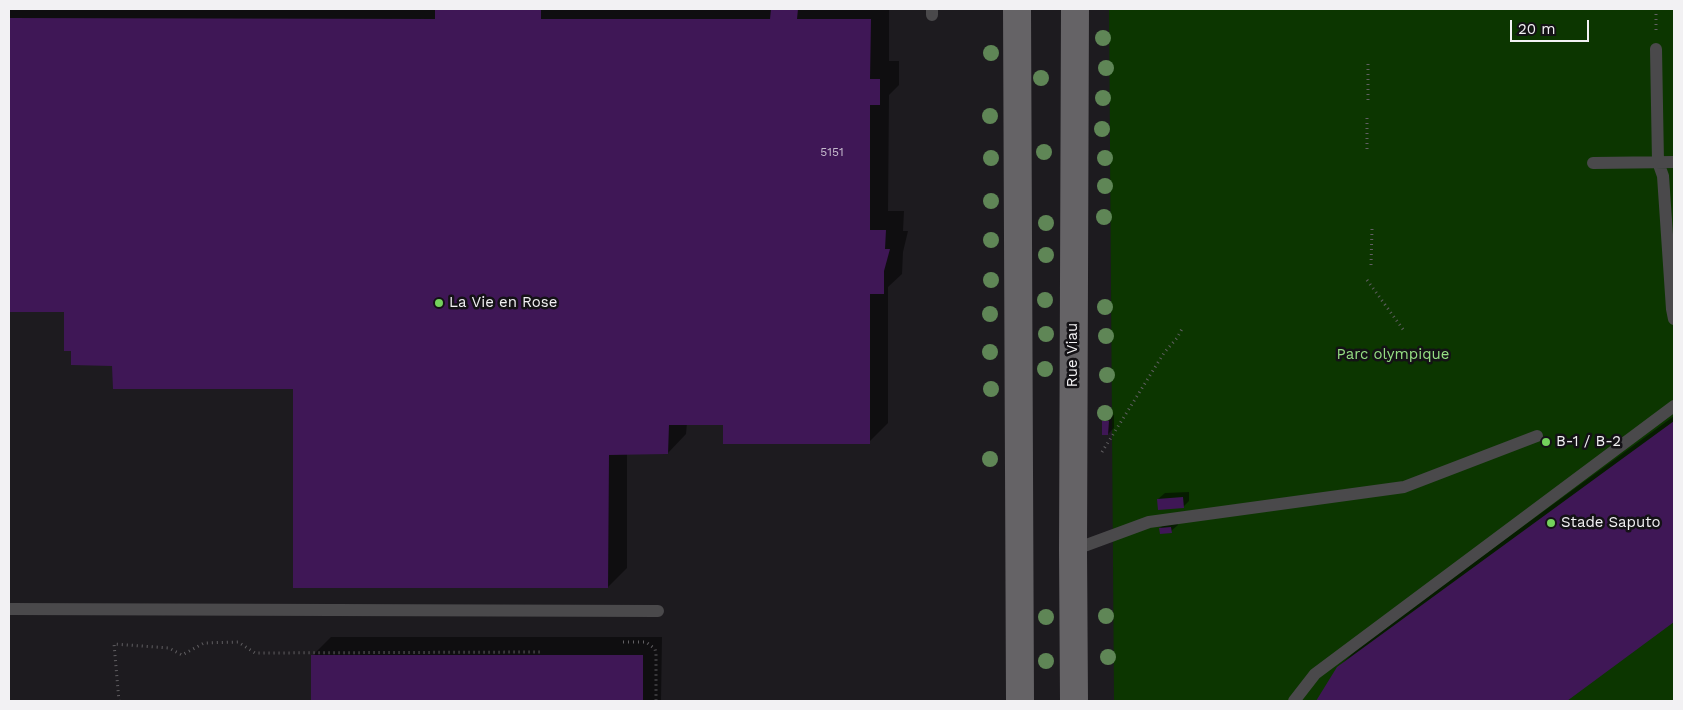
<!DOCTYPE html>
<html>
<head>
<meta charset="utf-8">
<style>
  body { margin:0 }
  #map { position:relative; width:1683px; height:710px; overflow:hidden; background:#1d1b1f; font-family:"Work Sans",sans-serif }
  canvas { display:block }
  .frame { position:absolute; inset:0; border:10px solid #f2f1f3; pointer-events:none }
  .scale { position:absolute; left:1510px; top:20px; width:79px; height:22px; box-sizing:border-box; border:2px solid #f2f1f3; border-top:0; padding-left:6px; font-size:15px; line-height:18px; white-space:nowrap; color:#f2f1f3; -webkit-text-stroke:4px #141216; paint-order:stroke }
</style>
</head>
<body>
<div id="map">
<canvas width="1683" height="710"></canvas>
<div class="frame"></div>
<div class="scale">20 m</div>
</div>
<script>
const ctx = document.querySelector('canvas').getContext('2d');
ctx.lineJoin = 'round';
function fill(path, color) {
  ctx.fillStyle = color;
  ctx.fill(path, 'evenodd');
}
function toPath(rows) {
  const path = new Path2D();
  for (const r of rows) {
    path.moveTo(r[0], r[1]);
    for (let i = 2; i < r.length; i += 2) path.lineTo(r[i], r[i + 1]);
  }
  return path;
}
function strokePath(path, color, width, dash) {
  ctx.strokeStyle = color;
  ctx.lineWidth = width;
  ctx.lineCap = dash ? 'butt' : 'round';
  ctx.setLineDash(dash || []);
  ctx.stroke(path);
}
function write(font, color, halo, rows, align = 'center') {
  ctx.font = font + ' "Work Sans",sans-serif';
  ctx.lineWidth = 5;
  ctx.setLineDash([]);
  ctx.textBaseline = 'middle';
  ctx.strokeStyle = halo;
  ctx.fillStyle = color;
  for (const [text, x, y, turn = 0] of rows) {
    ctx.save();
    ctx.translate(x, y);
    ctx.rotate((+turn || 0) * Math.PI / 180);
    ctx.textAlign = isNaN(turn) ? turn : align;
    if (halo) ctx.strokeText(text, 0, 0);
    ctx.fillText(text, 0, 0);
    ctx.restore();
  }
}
const green = toPath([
  [1109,9,1674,9,1674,701,1114,701]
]);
const shadow = toPath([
  [9,9,889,9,889,61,899,61,899,85,889,95,888,211,904,211,903,231,908,231,903,252,902,274,888,287,888,423,869,442,724,424,687,423,686,434,668,453,627,453,627,568,608,587,295,388,113,365,73,350,65,310,9,311],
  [1110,415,1114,415,1114,428,1108,434,1104,421],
  [1674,416,1674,621,1564,701,1318,701,1338,668,1362,644],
  [1189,492,1189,501,1183,507,1158,499,1165,493],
  [1177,521,1178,525,1171,531,1160,528,1167,522],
  [331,637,662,637,661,701,312,701,312,656]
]);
const building = toPath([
  [435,9,541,9,541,19,770,19,771,9,798,9,797,19,871,19,870,79,880,79,880,105,870,105,870,230,886,230,885,249,890,249,884,271,884,294,870,294,870,444,723,444,723,425,669,425,668,454,609,455,608,588,293,588,293,389,113,389,112,366,71,365,71,351,64,351,64,312,9,312,9,18,435,19],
  [1102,421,1109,421,1108,435,1102,435],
  [1674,421,1674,622,1567,701,1316,701,1337,667],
  [1183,497,1184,508,1158,510,1157,499],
  [1171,527,1172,533,1160,534,1159,528],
  [311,655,643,655,643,701,311,701]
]);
const path = toPath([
  [1656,9,1656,31],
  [1368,64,1368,100],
  [1367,149,1367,115],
  [1371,265,1372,229],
  [1367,280,1405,332],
  [1102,452,1164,353,1177,338,1183,327],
  [623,642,646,642,655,649,656,654,656,701],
  [119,701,114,644,169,648,182,655,204,643,238,642,255,653,540,652]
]);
const lane = toPath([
  [932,15,932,9],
  [1656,49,1658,162,1663,176,1672,309,1674,319],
  [1593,163,1674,162],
  [1073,550,1149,522,1404,487,1537,436],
  [9,609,658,611],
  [1294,701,1315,674,1674,406]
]);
const secondary = toPath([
  [1017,9,1020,701],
  [1074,701,1073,550,1075,9]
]);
const trees = [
  [1103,38],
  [991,53],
  [1106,68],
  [1041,78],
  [1103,98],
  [990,116],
  [1102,129],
  [1044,152],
  [991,158],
  [1105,158],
  [1105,186],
  [991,201],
  [1104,217],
  [1046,223],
  [991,240],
  [1046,255],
  [991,280],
  [1045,300],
  [1105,307],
  [990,314],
  [1046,334],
  [1106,336],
  [990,352],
  [1045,369],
  [1107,375],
  [991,389],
  [1105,413],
  [990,459],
  [1106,616],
  [1046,617],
  [1108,657],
  [1046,661]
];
const markers = [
  [439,303,5,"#74d25c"],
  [1546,442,5,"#74d25c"],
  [1551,523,5,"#74d25c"]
];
const numberNames = [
  ["5151",832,152]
];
const poiNames = [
  ["La Vie en Rose",449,303],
  ["B-1 / B-2",1556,442],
  ["Stade Saputo",1561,523]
];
const streetNames = [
  ["Rue Viau",1073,355,-90]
];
const parkNames = [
  ["Parc olympique",1393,355]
];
fill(green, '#0c3600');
fill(shadow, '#0007');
fill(building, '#3f1756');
strokePath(path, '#615f62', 3, [1, 4]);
strokePath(lane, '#4a494b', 12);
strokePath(secondary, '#656366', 28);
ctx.fillStyle = '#5f8656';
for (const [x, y] of trees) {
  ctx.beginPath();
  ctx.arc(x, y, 8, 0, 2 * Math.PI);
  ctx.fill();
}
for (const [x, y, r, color] of markers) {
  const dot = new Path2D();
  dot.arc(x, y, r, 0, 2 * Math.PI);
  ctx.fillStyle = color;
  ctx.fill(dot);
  strokePath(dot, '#141216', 2);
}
write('12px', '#c5bacc', null, numberNames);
write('15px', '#f2f1f3', '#141216', poiNames, 'left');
write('15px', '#f2f1f3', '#141216', streetNames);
write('15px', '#95de83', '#141216', parkNames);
</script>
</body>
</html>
